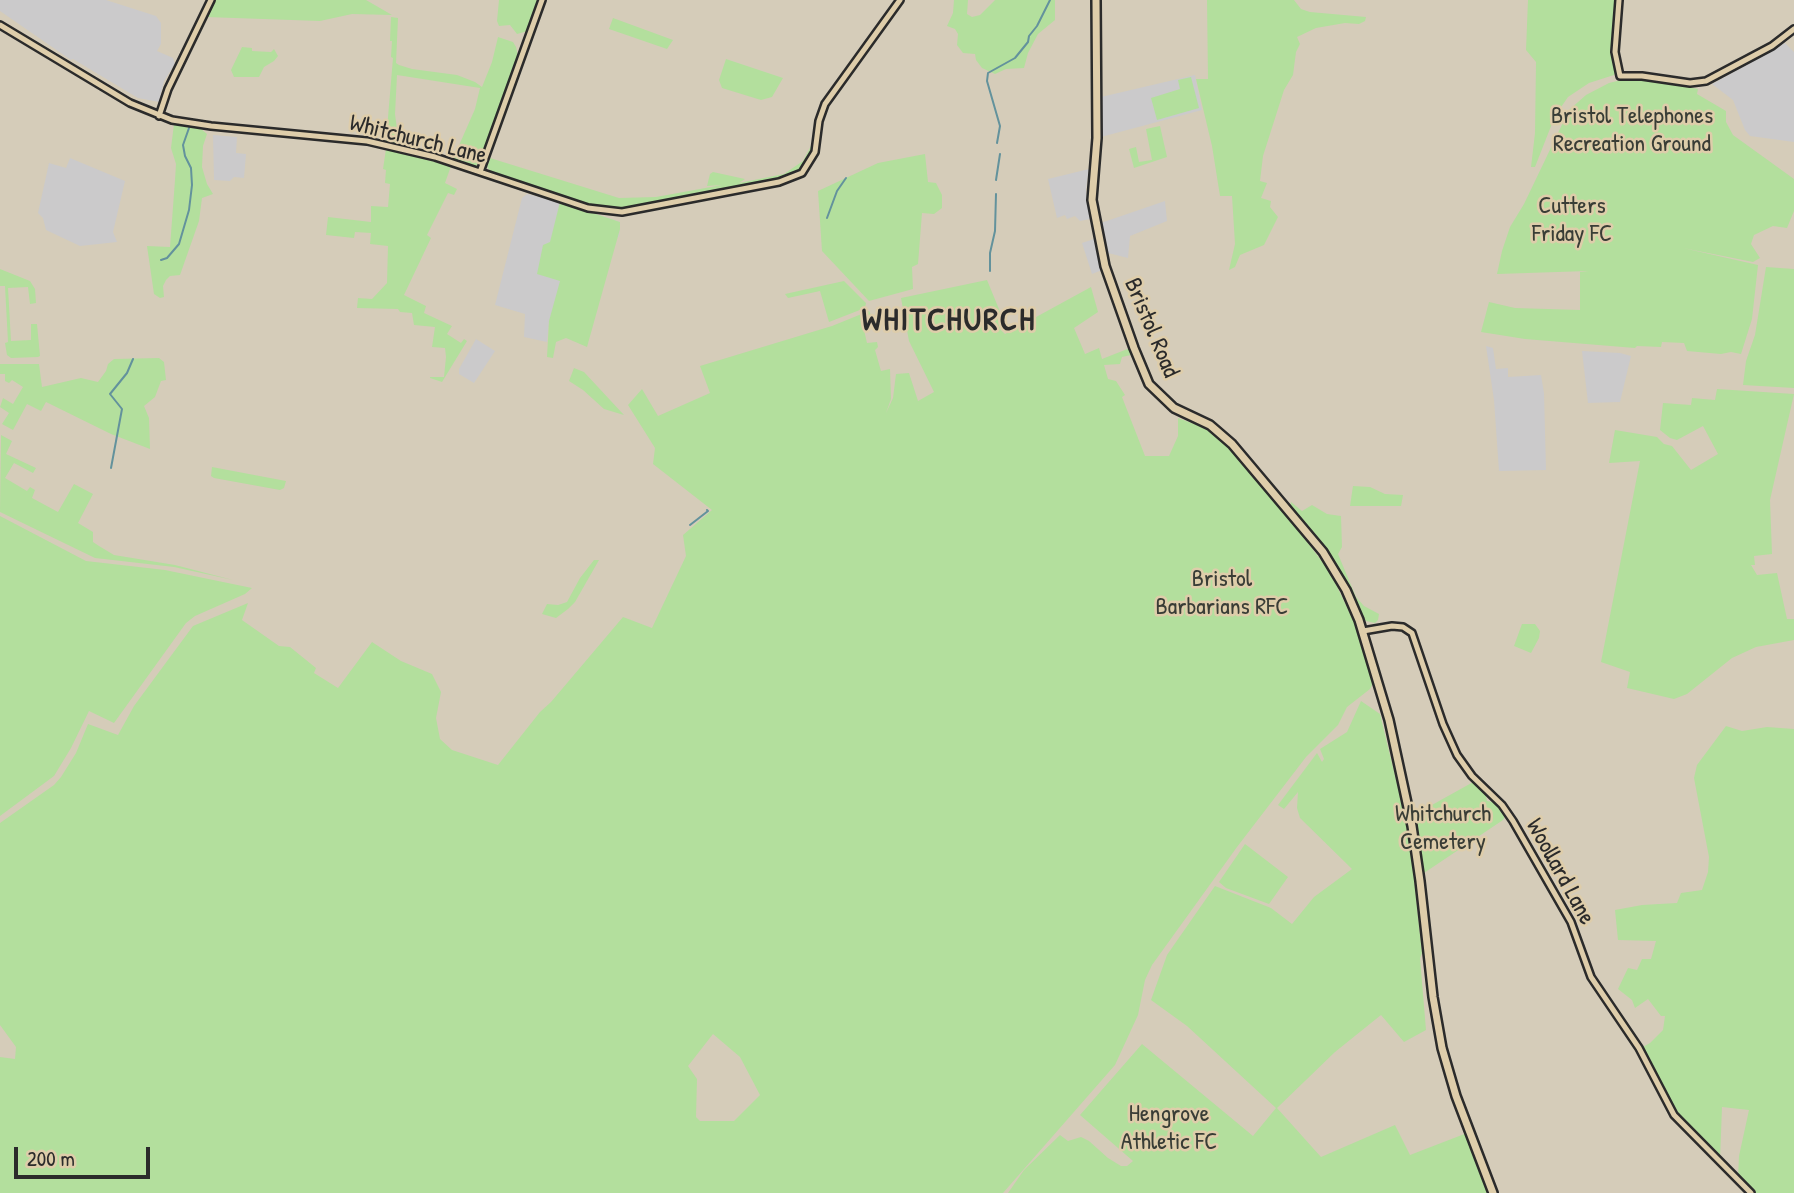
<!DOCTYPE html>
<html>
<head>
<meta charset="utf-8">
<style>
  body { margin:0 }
  #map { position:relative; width:1794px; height:1193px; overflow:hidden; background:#d5ccb9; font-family:"Patrick Hand",sans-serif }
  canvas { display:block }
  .scale { position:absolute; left:14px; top:1147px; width:136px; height:32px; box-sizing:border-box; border:4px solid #2b2b2b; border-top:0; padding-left:9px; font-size:21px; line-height:24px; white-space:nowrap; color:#2b2b2b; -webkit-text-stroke:5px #decdaa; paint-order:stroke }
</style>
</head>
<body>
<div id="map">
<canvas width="1794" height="1193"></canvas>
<div class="scale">200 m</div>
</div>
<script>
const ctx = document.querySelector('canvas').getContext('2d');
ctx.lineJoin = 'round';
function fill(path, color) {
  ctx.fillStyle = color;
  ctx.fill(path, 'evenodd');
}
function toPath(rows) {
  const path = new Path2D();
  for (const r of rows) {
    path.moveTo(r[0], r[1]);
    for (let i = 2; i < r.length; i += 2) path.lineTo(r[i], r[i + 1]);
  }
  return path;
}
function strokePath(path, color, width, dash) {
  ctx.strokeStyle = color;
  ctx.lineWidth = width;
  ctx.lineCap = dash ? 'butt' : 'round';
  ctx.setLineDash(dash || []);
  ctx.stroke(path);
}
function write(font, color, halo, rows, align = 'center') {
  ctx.font = font + ' "Patrick Hand",sans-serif';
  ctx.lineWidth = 5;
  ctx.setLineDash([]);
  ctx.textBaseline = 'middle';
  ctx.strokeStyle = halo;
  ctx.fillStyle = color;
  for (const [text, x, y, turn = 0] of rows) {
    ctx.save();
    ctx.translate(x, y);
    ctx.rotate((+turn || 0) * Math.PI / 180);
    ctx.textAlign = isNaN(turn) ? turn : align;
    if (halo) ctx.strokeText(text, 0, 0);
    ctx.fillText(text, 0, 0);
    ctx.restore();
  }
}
const built = toPath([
  [0,0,106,0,156,16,161,23,161,44,157,51,173,58,175,64,164,81,159,102,138,98,73,59,71,60,0,11],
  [1785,43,1794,52,1794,142,1750,136,1745,130,1733,100,1712,84],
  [1195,75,1202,110,1101,137,1101,97],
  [213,135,237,137,236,153,246,154,244,178,234,177,230,181,214,180],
  [70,158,125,181,113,232,117,242,80,246,46,230,43,218,38,213,49,163,66,168],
  [1089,169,1086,189,1090,219,1080,221,1075,216,1067,219,1065,215,1057,218,1048,179],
  [527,194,560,202,620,222,619,236,549,321,547,342,524,337,525,314,495,305,522,198],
  [1165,201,1167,221,1130,236,1128,258,1108,253,1099,256,1102,270,1092,274,1082,243,1100,237,1098,224],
  [476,339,495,351,474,383,459,374,459,369],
  [1486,346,1493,348,1496,369,1508,368,1508,377,1541,375,1544,393,1546,470,1499,471,1494,400],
  [1582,351,1620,353,1631,356,1620,402,1588,403]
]);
const green = toPath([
  [215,0,366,0,392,15,352,14,320,21,206,17],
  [499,0,537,0,528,31,517,34,510,25,499,26,497,21],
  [954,0,968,0,967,14,972,17,980,15,995,0,1055,0,1055,20,1038,34,1028,53,1024,68,1006,69,995,74,982,68,976,60,975,54,963,53,957,45,958,34,955,29,947,26,953,13],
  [1207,0,1294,0,1301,9,1310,12,1366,17,1365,21,1359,24,1345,23,1316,28,1297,37,1300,44,1296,52,1293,75,1284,90,1263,156,1260,181,1267,183,1261,198,1271,201,1270,207,1278,217,1264,245,1240,255,1235,267,1229,270,1235,244,1232,196,1220,196,1212,146,1196,79,1208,79],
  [1528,0,1617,0,1613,45,1616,71,1614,75,1589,83,1568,97,1555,116,1535,167,1531,167,1535,133,1536,62,1526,50],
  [391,17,398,18,396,63,399,65,412,69,457,75,475,82,482,87,492,62,498,37,513,42,516,47,518,56,513,72,480,162,476,166,453,159,475,109,480,88,397,75,395,114,399,144,386,141,393,58,391,57,392,41,390,41],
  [613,18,673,40,667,49,609,29],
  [242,47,252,48,252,51,271,52,274,49,278,56,274,61,264,67,259,77,234,77,231,70],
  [726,59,783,78,772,97,761,100,722,88,719,80],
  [1191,77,1199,108,1157,120,1151,98,1180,89,1178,80],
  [1629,78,1674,84,1698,89,1697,94,1726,111,1726,122,1733,135,1794,179,1794,211,1787,228,1773,226,1754,235,1751,244,1760,258,1753,262,1683,248,1758,265,1752,319,1741,354,1731,352,1721,354,1687,351,1684,343,1662,342,1661,347,1637,346,1635,348,1525,339,1481,332,1489,302,1515,308,1580,310,1580,272,1588,271,1497,274,1502,251,1510,227,1524,204,1569,110,1586,95,1609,83],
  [174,124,200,128,207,134,203,146,202,167,207,184,213,194,202,198,199,221,180,275,170,276,166,280,163,286,164,297,160,298,154,294,147,246,170,247,175,180,176,164,171,148],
  [1160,126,1167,157,1134,168,1129,149,1136,147,1139,162,1152,160,1146,129],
  [815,127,813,150,805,164,793,175,784,179,635,206,608,208,587,205,491,172,487,167,490,158,619,198,656,197,722,185,707,186,710,174,713,172,745,179,739,183,784,174,803,161,811,146],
  [386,149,451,166,445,183,457,189,454,195,448,193,427,235,431,238,404,295,426,306,424,313,452,326,447,334,461,343,464,339,467,341,442,382,430,378,430,377,444,377,446,357,445,348,432,347,435,327,414,325,412,313,400,312,398,309,357,308,358,298,372,299,387,283,388,246,370,244,371,233,355,232,354,238,326,235,328,217,371,222,371,206,388,207,390,184,385,183,386,170,383,169],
  [925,154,928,182,936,183,942,195,942,208,934,214,922,213,918,264,912,267,913,289,869,301,822,251,818,191,878,163],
  [560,202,620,222,620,229,587,347,566,338,556,342,553,358,547,357,549,321,560,281,537,274,543,245,550,242],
  [1766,267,1794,269,1794,388,1743,385,1746,361,1755,335],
  [0,269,30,281,35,289,36,303,30,304,28,287,8,288,11,341,31,340,31,324,37,324,40,356,38,357,11,358,7,355,5,343,8,342,5,286,0,286],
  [987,280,1001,314,1000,329,1005,334,1091,287,1098,312,1074,328,1085,354,1099,348,1102,359,1130,348,1131,355,1122,357,1120,364,1104,365,1108,379,1116,381,1125,395,1122,397,1145,456,1169,456,1178,436,1178,418,1205,428,1231,450,1285,513,1330,572,1354,622,1373,683,1370,689,1347,707,1338,725,1306,757,1237,847,1152,965,1145,980,1138,1015,1115,1065,1003,1193,0,1193,0,1057,15,1059,16,1047,0,1025,0,823,54,785,61,777,76,753,88,724,118,735,134,706,193,626,248,603,242,620,279,646,290,647,316,668,314,673,338,688,372,642,401,661,432,674,441,692,436,718,440,739,452,750,498,765,540,712,551,702,623,617,652,628,686,556,683,535,712,510,653,464,655,448,628,405,642,389,658,416,710,393,700,366,832,326,869,311,872,317,862,321,867,343,877,342,878,347,875,350,881,371,890,369,891,399,886,413,893,398,896,374,909,373,918,401,934,392,909,341,901,298],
  [713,1034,740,1057,760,1095,734,1121,700,1121,696,1117,697,1079,688,1066],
  [844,281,866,303,865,308,829,322,820,291,788,298,785,294],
  [159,358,164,362,166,380,161,381,155,397,144,406,149,418,150,449,111,434,46,402,41,411,27,404,13,430,2,424,9,413,0,407,3,398,13,404,23,387,12,380,9,383,5,381,5,374,0,374,0,364,39,364,42,387,81,378,98,382,106,371,108,364,114,359],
  [574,368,584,372,624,415,604,409,583,390,569,381],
  [1717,389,1794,394,1770,500,1772,554,1754,556,1755,565,1751,565,1757,575,1777,573,1787,619,1794,619,1794,640,1756,647,1732,658,1687,694,1674,699,1627,688,1630,672,1601,662,1640,461,1609,463,1615,430,1657,437,1664,444,1672,446,1691,470,1718,454,1703,426,1677,440,1670,438,1660,430,1663,403,1691,405,1692,398,1715,400],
  [1,435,12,441,6,454,36,468,33,473,14,463,5,478,27,491,30,487,35,490,32,498,58,512,74,484,93,494,78,523,93,532,93,542,99,546,114,555,175,565,233,580,174,567,95,558,0,512],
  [212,467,286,481,284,488,280,490,214,478,211,476],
  [1353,486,1370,487,1385,494,1403,495,1401,506,1350,506],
  [1291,502,1302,511,1312,505,1327,514,1341,516,1342,547,1338,554,1356,597,1364,606,1379,614,1378,620,1375,623,1366,621,1362,618,1338,567,1290,507],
  [0,516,86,561,165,570,252,588,245,594,195,616,186,623,114,723,89,711,71,748,54,776,0,816],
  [594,560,599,560,575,602,568,609,556,618,542,614,547,604,558,605,567,602,580,578],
  [1522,624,1535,624,1540,631,1539,638,1531,653,1514,646],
  [1361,701,1380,714,1405,817,1412,860,1422,953,1420,958,1426,1030,1404,1042,1381,1015,1335,1052,1277,1108,1321,1157,1395,1125,1410,1155,1467,1133,1477,1168,1480,1170,1488,1193,1008,1193,1024,1170,1060,1135,1068,1141,1081,1137,1089,1141,1108,1158,1121,1166,1127,1166,1133,1161,1080,1115,1142,1044,1253,1136,1276,1108,1187,1026,1151,1000,1167,955,1215,886,1271,908,1292,924,1314,897,1352,869,1300,818,1297,808,1298,792,1284,809,1278,805,1317,753,1322,762,1324,759,1320,749,1347,732],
  [1726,726,1742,731,1767,727,1794,729,1794,1193,1752,1193,1738,1178,1739,1156,1749,1110,1722,1107,1720,1160,1676,1114,1641,1048,1650,1043,1663,1030,1665,1016,1661,1016,1648,999,1635,1008,1632,1000,1618,989,1628,968,1637,970,1642,959,1651,959,1656,941,1618,940,1615,910,1642,905,1677,903,1681,893,1702,890,1708,872,1709,857,1694,778,1697,765],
  [1475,781,1485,791,1487,801,1498,803,1506,815,1503,820,1424,873,1414,815],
  [1245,844,1288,877,1269,904,1226,888,1219,882]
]);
const stream = toPath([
  [997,143,1000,126,987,81,988,73,1015,58,1028,42,1029,36,1037,26,1050,0],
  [996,180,1000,154],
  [827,218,837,191,846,178],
  [161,260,167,258,179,244,189,210,192,185,191,168,185,156,183,145,189,128],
  [990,271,990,253,995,231,996,194],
  [111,468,122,409,110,394,127,373,133,359],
  [690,525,708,511,707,510]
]);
const secondary = toPath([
  [1619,0,1615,52,1620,76,1642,76,1690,83,1706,81,1772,46,1794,29],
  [0,25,130,103,172,120,211,126,367,141,435,157,588,208,622,212,779,182,802,173,815,152,819,121,825,104,900,0],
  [159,116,168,89,211,0],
  [480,172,542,0],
  [1363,631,1392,626,1403,627,1412,633,1443,724,1457,755,1472,776,1502,805,1513,821,1571,922,1591,977,1639,1048,1674,1115,1751,1193]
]);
const highway = toPath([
  [1096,0,1097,138,1092,200,1105,266,1134,348,1149,384,1174,408,1210,425,1232,444,1323,552,1346,590,1359,620,1389,720,1412,826,1420,881,1433,997,1442,1048,1456,1096,1493,1193]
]);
const parkNames = [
  ["Bristol Telephones",1632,117],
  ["Recreation Ground",1632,145],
  ["Cutters",1572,207],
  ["Friday FC",1572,235],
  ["Bristol",1222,580],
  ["Barbarians RFC",1222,608],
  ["Whitchurch",1443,815],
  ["Cemetery",1443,843],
  ["Hengrove",1169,1115],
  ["Athletic FC",1169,1143]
];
const streetNames = [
  ["Whitchurch Lane",418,140,14],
  ["Bristol Road",1151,328,67],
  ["Woollard Lane",1560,872,61]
];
const districtNames = [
  ["WHITCHURCH",949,321]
];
fill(built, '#cbcacb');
fill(green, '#b3df9d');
strokePath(stream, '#63929c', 2);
strokePath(secondary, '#2b2b2b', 10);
strokePath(highway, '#2b2b2b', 12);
strokePath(secondary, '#decdaa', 5);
strokePath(highway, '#decdaa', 7);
write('24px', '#393d36', '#decdaa', parkNames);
write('24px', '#2b2b2b', '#decdaa', streetNames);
ctx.letterSpacing = '2px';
write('bold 32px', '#2b2b2b', '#decdaa', districtNames);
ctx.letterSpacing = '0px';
</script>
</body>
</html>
